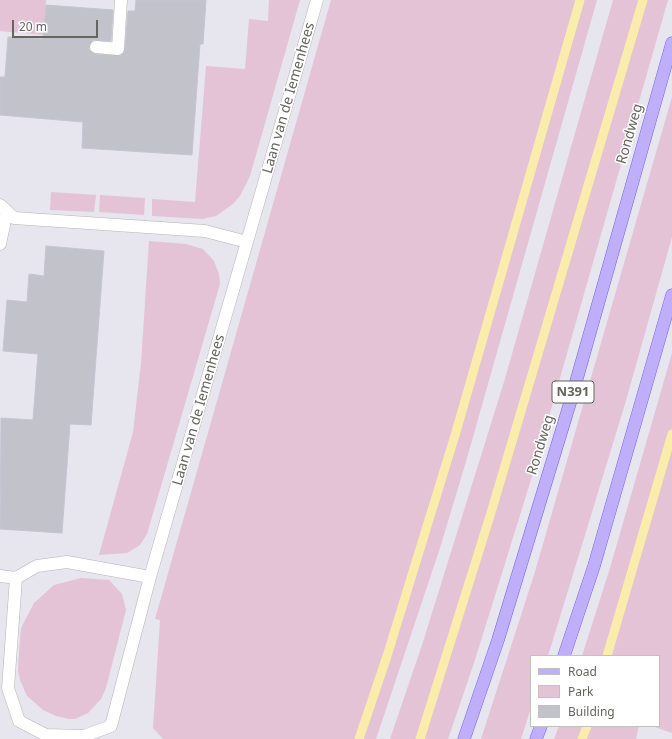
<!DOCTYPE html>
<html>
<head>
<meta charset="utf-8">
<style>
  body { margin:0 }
  #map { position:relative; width:672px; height:739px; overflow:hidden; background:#e7e5ee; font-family:"Noto Sans",sans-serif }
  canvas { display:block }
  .legend { position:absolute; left:530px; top:655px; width:130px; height:72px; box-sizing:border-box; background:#fff; border:1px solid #c1c1be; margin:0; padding:5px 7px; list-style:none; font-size:12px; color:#65645d }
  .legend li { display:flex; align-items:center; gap:8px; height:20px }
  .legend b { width:20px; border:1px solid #c1c1be }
  .scale { position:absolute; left:12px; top:20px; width:86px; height:18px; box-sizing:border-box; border:2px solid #65645d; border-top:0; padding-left:5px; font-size:12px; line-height:14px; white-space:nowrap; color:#65645d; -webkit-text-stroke:3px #fff; paint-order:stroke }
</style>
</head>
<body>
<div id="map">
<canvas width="672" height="739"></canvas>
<ul class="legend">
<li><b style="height:5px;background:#bfaefa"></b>Road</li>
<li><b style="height:11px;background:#e4c3d7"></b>Park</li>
<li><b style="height:11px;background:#c2c2ca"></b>Building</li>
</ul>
<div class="scale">20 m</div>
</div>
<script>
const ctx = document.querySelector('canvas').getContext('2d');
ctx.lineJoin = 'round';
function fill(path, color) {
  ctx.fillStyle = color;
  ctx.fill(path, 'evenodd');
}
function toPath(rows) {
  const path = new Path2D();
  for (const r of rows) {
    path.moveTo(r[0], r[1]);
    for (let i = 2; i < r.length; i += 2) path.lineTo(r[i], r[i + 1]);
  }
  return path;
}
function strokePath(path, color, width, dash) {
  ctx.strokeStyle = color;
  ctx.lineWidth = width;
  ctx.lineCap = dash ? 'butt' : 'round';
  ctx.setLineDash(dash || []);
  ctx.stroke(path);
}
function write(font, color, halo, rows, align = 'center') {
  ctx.font = font + ' "Noto Sans",sans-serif';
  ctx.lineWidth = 3;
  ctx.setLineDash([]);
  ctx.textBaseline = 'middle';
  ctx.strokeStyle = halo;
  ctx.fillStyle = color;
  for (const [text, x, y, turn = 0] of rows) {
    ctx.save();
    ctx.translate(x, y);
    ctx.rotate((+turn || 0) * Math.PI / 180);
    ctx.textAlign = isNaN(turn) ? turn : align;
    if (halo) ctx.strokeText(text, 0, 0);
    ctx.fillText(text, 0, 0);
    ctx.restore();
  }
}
const green = toPath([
  [0,0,46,0,44,35,0,31],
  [269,0,300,0,250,176,240,196,233,204,216,216,203,219,152,216,152,199,195,202,206,66,245,69,249,19,268,21],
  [331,0,597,0,465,465,440,548,376,739,163,739,153,728,160,620,155,619],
  [613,0,668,0,530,483,474,663,448,739,390,739,422,645,504,382],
  [672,97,672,237,625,404,548,656,531,656,531,708,521,739,481,739,534,575],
  [51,192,96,195,94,212,50,210],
  [100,195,145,198,144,215,99,212],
  [149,241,186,244,203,249,214,261,219,274,220,284,147,534,140,545,127,553,99,555,133,432,141,363],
  [672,353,672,733,652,726,659,726,659,656,582,656,610,568],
  [81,578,109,580,122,594,126,610,106,688,101,699,88,713,75,719,69,719,56,716,43,710,27,696,20,680,18,671,19,652,21,628,34,603,54,585],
  [559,726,639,726,636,739,554,739]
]);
const stream = toPath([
  [607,656,672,434],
  [359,739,387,656,456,432,580,0],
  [420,739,490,516,643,0],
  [582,739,587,726]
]);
const building = toPath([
  [136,0,206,0,203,44,200,44,192,155,82,148,83,122,0,115,0,77,5,77,8,37,43,39,46,5,113,10,111,41,93,40,89,47,89,50,95,54,121,56,125,49,128,11,135,11,136,0],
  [46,246,104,251,91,425,70,424,62,533,0,529,1,418,33,420,38,354,3,351,7,300,27,302,29,274,44,276,46,246]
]);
const minor = toPath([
  [96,47,118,49,121,0],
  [0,205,14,218,205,231,247,242],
  [0,244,7,211],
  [0,576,16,578,37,566,67,562,150,577,111,726,84,736,46,735,19,721,8,688,16,578],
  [150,577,317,0]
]);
const major = toPath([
  [564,656,594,566,672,295],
  [464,739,498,640,570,403,672,43],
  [536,739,541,726]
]);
const shields = [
  [573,392,42]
];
const shieldNames = [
  ["N391",573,392]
];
const streetNames = [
  ["Laan van de Iemenhees",289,98,-74],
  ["Rondweg",630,134,-74],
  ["Laan van de Iemenhees",199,410,-74],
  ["Rondweg",541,445,-73]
];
fill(green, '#e4c3d7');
strokePath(stream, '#faeca9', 9);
fill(building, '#c2c2ca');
strokePath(building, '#c5c4d3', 1);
strokePath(minor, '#b4b4ae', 13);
strokePath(major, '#7263e9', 13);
strokePath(minor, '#fff', 12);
strokePath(major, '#bfaefa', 12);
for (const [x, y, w] of shields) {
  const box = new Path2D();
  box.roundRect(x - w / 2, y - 11, w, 22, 3);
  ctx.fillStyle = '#fff';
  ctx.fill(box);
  strokePath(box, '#65645d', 1);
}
write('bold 13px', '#65645d', null, shieldNames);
write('14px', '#65645d', '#fff', streetNames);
</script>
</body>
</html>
